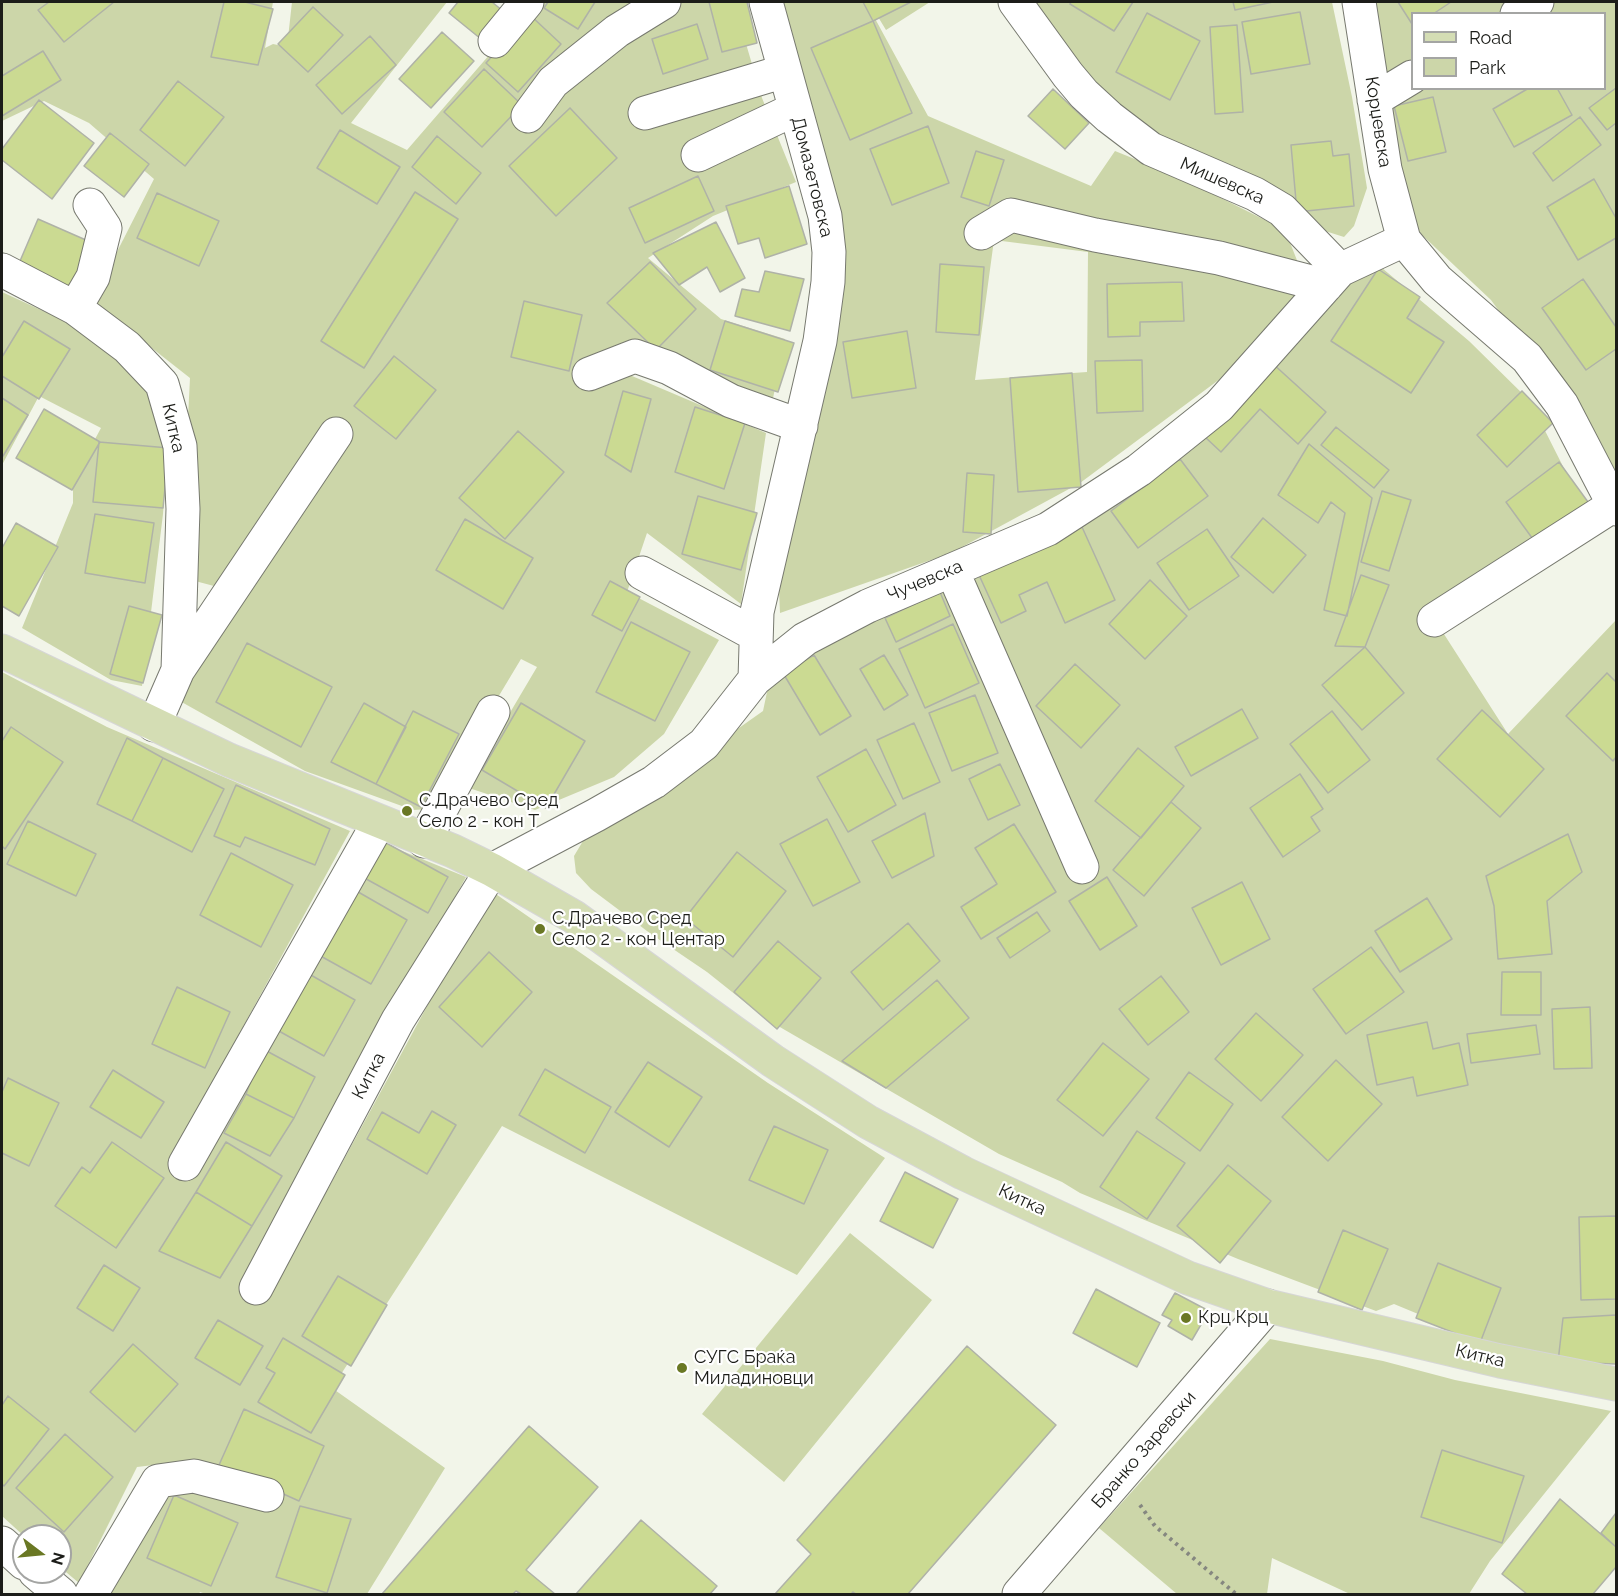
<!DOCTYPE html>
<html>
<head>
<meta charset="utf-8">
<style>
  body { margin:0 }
  #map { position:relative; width:1618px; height:1596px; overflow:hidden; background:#f2f5e9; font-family:Raleway,sans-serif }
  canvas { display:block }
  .frame { position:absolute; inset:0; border:3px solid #1c1d19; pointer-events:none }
  .legend { position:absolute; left:1411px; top:12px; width:195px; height:78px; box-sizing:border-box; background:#fff; border:2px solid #a4a5a3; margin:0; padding:8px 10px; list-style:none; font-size:18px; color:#1c1d19 }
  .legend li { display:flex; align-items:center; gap:12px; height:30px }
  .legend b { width:30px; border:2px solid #a4a5a3 }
  .north { position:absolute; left:12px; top:1524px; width:60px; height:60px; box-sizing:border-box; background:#fff; border:2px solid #a4a5a3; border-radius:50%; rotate:106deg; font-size:16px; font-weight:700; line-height:24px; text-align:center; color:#1c1d19 }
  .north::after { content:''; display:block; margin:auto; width:21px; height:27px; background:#6a7824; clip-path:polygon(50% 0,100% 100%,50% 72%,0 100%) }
</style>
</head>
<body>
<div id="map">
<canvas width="1618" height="1596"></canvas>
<div class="frame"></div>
<ul class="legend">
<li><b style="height:8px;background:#d4ddb4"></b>Road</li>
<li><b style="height:16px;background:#ccd6a9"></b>Park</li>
</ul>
<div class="north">N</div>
</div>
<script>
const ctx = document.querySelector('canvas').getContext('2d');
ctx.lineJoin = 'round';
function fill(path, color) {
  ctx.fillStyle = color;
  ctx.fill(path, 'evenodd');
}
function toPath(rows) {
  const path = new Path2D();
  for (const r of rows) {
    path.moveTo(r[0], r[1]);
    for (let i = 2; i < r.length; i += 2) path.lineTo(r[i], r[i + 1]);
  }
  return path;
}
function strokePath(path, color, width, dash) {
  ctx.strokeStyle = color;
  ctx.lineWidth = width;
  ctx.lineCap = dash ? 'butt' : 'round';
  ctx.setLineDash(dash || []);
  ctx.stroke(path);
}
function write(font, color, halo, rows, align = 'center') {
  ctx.font = font + ' Raleway,sans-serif';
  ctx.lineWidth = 4.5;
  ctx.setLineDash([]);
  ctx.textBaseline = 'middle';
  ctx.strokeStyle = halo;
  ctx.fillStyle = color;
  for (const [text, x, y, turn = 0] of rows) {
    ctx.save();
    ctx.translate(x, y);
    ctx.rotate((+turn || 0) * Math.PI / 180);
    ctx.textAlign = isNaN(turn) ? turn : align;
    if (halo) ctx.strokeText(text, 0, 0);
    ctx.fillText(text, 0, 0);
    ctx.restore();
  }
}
const green = toPath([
  [2,2,273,2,265,48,273,44,287,47,292,2,447,2,351,123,407,150,535,2,738,2,744,37,762,98,796,182,713,216,648,258,721,319,785,339,769,418,639,355,632,376,766,433,741,604,647,533,627,592,719,640,664,734,614,777,535,810,466,787,537,667,521,659,431,809,413,810,305,771,178,700,233,596,214,586,180,577,190,378,92,301,154,179,89,123,44,101,2,121],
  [764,2,866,2,928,116,1091,186,1115,151,1179,177,1285,230,1306,283,1224,376,1080,483,951,553,780,613,777,543,833,251],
  [994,240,1088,252,1087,372,975,380],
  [869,2,930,2,886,30],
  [1025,2,1332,2,1352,97,1367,188,1354,226,1344,237,1322,230,1122,124],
  [1364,2,1616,2,1616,490,1507,322,1491,300,1421,234,1410,214],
  [1412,14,1604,14,1604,88,1412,88],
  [1382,268,1469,341,1530,401,1583,506,1442,631,1508,734,1616,620,1616,1315,1563,1318,1558,1362,1476,1338,1394,1304,1376,1311,1238,1259,1080,1193,1062,1182,999,1154,766,1019,707,972,651,934,591,889,576,873,574,856,586,836,763,711,770,678,810,652,1117,495,1192,450,1245,380,1351,269],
  [2,292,80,328,131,358,169,434,163,514,142,686,111,680,22,628,73,503,73,480,101,428,39,396,2,465],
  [2,672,107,727,350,831,203,1100,368,837,466,877,302,1176,328,1189,490,890,768,1083,885,1158,797,1275,502,1126,332,1388,445,1468,367,1594,206,1594,200,1592,199,1594,92,1594,162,1464,137,1467,79,1583,60,1567,60,1536,24,1536,2,1516],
  [850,1233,932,1300,784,1482,702,1414],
  [1270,1339,1383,1361,1455,1380,1611,1411,1490,1561,1469,1594,1350,1594,1272,1558,1267,1594,1177,1594,1099,1528]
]);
const building = toPath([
  [49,2,114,2,64,42,38,10,49,2],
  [224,2,245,2,273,9,258,65,211,57,224,2],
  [458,2,492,2,503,11,481,39,449,13,458,2],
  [548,2,595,2,578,29,544,8,548,2],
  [709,2,747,2,757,43,722,52,709,2],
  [863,2,911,2,873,21,863,2],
  [1071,2,1133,2,1114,31,1070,4,1071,2],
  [1233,2,1273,2,1235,10,1233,2],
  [1398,2,1451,2,1433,14,1412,14,1412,24,1398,2],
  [313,7,343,35,308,72,278,44,313,7],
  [1300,12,1310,64,1251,74,1242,22,1300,12],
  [1147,13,1200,41,1170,100,1116,72,1147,13],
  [530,15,561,44,518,92,486,63,530,15],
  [873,21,912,113,850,140,811,48,873,21],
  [697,24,708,59,663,74,652,39,697,24],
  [1237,25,1243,112,1215,114,1210,27,1237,25],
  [442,32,474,61,431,108,399,79,442,32],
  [370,36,396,65,342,114,316,85,370,36],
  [43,51,61,80,2,116,2,76,43,51],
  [484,69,522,105,482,147,444,112,484,69],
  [178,81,224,117,185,166,140,130,178,81],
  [1529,88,1557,88,1572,115,1514,147,1493,109,1529,88],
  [1616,88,1616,123,1607,130,1589,108,1616,88],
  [1053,89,1089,123,1065,149,1028,116,1053,89],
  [1433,97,1446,152,1408,161,1394,106,1433,97],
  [39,100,94,143,52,199,2,160,2,149,39,100],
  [570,108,617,158,556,216,509,166,570,108],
  [1580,117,1601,145,1553,181,1533,153,1580,117],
  [928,126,949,183,892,205,870,149,928,126],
  [340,130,400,167,377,204,317,168,340,130],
  [110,133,149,164,124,197,84,166,110,133],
  [437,136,481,173,456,204,412,167,437,136],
  [1331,141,1333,156,1349,154,1354,206,1297,212,1291,145,1331,141],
  [976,151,1004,160,989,206,961,197,976,151],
  [698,176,714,211,645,243,629,208,698,176],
  [1594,179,1616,218,1616,238,1578,260,1547,207,1594,179],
  [789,186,807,244,765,258,759,238,738,244,726,206,789,186],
  [415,192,458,219,364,368,321,341,415,192],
  [157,193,219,221,199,266,137,238,157,193],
  [38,219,95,244,74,292,17,268,38,219],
  [716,222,745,278,720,292,707,267,679,285,653,253,716,222],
  [650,262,696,309,656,350,607,303,650,262],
  [940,264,984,267,979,335,936,332,940,264],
  [1378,269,1420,297,1407,318,1444,342,1411,393,1331,341,1378,269],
  [765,271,804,279,790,331,735,316,742,289,759,292,765,271],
  [1583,279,1616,327,1616,349,1586,370,1542,308,1583,279],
  [1182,282,1184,321,1140,322,1140,336,1108,337,1107,284,1182,282],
  [524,301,582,315,569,371,511,357,524,301],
  [24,321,70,349,39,399,2,376,2,357,24,321],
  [725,321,794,343,778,392,710,370,725,321],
  [907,331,916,388,852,398,843,342,907,331],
  [394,356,436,390,396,439,354,406,394,356],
  [1142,360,1143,411,1097,413,1095,361,1142,360],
  [1272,363,1326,412,1298,444,1260,409,1221,452,1205,437,1272,363],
  [1072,373,1081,487,1018,492,1010,378,1072,373],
  [623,391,651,399,631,472,605,455,623,391],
  [1522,391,1553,423,1507,467,1477,435,1522,391],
  [2,398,28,415,3,456,2,455,2,398],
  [695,407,745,423,724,489,675,472,695,407],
  [44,409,100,442,72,490,16,458,44,409],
  [1336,427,1389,470,1374,488,1321,445,1336,427],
  [518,431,564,472,505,539,459,498,518,431],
  [99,442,169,448,163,508,93,502,99,442],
  [1309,444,1372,498,1347,616,1324,610,1345,513,1331,502,1318,523,1278,495,1309,444],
  [1180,459,1208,496,1138,548,1111,511,1180,459],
  [1559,462,1588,502,1535,542,1506,502,1559,462],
  [967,473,994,475,991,534,963,532,967,473],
  [1382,491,1411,500,1389,571,1361,562,1382,491],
  [698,496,757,513,741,570,682,554,698,496],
  [95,514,154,523,145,583,85,573,95,514],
  [1263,518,1306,555,1273,593,1231,557,1263,518],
  [465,519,533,558,503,609,436,570,465,519],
  [16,523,58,547,19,616,2,606,2,548,16,523],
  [1082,527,1115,600,1065,623,1047,582,1019,595,1026,611,1001,623,979,575,1082,527],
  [1207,529,1239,576,1189,610,1157,563,1207,529],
  [1361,575,1389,585,1365,647,1335,646,1361,575],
  [1150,580,1187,616,1145,659,1109,624,1150,580],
  [610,581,640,597,622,631,592,615,610,581],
  [940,592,950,616,896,642,885,618,940,592],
  [129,606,162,615,143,683,110,674,129,606],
  [631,622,690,652,655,721,596,692,631,622],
  [953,624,979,683,925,708,899,649,953,624],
  [247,643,332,687,301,747,216,702,247,643],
  [1365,647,1404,693,1362,730,1322,685,1365,647],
  [814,655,851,716,820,735,783,673,814,655],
  [884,655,908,695,884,710,860,669,884,655],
  [1075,664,1120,705,1081,748,1036,706,1075,664],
  [1607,673,1616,682,1616,757,1613,761,1566,716,1607,673],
  [975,695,998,753,952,771,929,713,975,695],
  [364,703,406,727,376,784,331,762,364,703],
  [521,703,585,741,546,808,482,770,521,703],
  [1242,709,1258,738,1191,776,1175,747,1242,709],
  [1482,710,1544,769,1500,817,1437,759,1482,710],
  [413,711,459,734,421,807,376,784,413,711],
  [1332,711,1370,760,1328,793,1290,744,1332,711],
  [914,723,940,782,903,799,877,740,914,723],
  [11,727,63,762,5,849,2,846,2,741,11,727],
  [127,738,163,758,132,821,97,804,127,738],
  [1138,748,1184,786,1141,838,1095,801,1138,748],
  [866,749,896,805,848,832,817,777,866,749],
  [163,758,224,789,192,852,132,821,163,758],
  [1000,764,1020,805,988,820,969,779,1000,764],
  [1300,774,1323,809,1311,817,1320,831,1283,857,1250,808,1300,774],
  [236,785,330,829,315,865,245,837,240,847,214,836,236,785],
  [1171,802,1201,828,1144,896,1113,870,1171,802],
  [925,813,934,856,892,878,872,841,925,813],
  [827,819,860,882,813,906,780,844,827,819],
  [28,821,96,854,76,896,7,864,28,821],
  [1014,824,1056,892,981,939,961,907,997,884,975,848,1014,824],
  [1568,834,1582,872,1547,901,1552,954,1498,959,1494,906,1486,876,1568,834],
  [379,839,448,877,428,913,359,875,379,839],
  [737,852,786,891,733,957,685,918,737,852],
  [231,853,293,885,261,947,200,915,231,853],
  [1107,877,1137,926,1100,950,1069,901,1107,877],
  [1242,882,1270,939,1221,965,1192,908,1242,882],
  [353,889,407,920,371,984,317,954,353,889],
  [1427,898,1452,939,1400,972,1375,931,1427,898],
  [1037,912,1050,931,1010,958,997,938,1037,912],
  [908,923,940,961,883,1010,851,972,908,923],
  [778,941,821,978,777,1029,734,992,778,941],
  [1371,947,1404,992,1346,1034,1313,989,1371,947],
  [489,952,532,992,482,1047,439,1007,489,952],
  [1502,972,1541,972,1541,1015,1501,1015,1502,972],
  [309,974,355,1000,324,1056,277,1030,309,974],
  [1161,976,1189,1012,1148,1045,1119,1009,1161,976],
  [937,980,969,1018,886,1088,842,1061,937,980],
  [177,987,230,1012,205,1068,152,1044,177,987],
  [1590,1007,1592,1068,1554,1069,1552,1009,1590,1007],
  [1256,1013,1303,1055,1261,1101,1215,1059,1256,1013],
  [1427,1022,1433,1049,1459,1043,1468,1085,1417,1096,1413,1077,1377,1085,1367,1035,1427,1022],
  [1536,1025,1540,1054,1471,1063,1467,1034,1536,1025],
  [1103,1043,1149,1079,1103,1136,1057,1100,1103,1043],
  [263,1049,315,1077,294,1118,246,1094,263,1049],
  [1336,1060,1382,1104,1328,1161,1282,1117,1336,1060],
  [648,1062,702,1097,669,1147,615,1112,648,1062],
  [545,1069,611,1107,585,1153,519,1115,545,1069],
  [113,1070,164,1102,141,1138,90,1107,113,1070],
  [1189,1072,1233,1104,1200,1151,1156,1118,1189,1072],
  [8,1078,59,1103,29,1166,2,1153,2,1092,8,1078],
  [246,1094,294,1118,270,1156,224,1133,246,1094],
  [432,1111,456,1125,427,1174,367,1139,382,1112,419,1133,432,1111],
  [774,1126,828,1150,804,1204,749,1180,774,1126],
  [1137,1131,1185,1163,1147,1219,1100,1187,1137,1131],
  [112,1142,164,1178,116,1248,55,1206,82,1167,90,1173,112,1142],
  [226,1142,282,1176,252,1226,196,1192,226,1142],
  [1228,1165,1271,1201,1220,1263,1177,1226,1228,1165],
  [905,1172,958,1199,933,1248,880,1221,905,1172],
  [196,1192,252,1226,220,1278,159,1251,196,1192],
  [1616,1216,1616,1299,1581,1300,1579,1217,1616,1216],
  [1343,1230,1388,1249,1362,1310,1318,1292,1343,1230],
  [1438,1263,1501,1288,1480,1343,1416,1318,1438,1263],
  [104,1265,140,1288,113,1331,77,1308,104,1265],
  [338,1276,387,1305,351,1366,302,1336,338,1276],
  [1096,1289,1160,1323,1137,1367,1073,1333,1096,1289],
  [1175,1293,1209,1311,1192,1340,1168,1326,1172,1320,1162,1315,1175,1293],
  [1616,1315,1616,1364,1558,1362,1563,1318,1616,1315],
  [218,1320,263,1346,240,1385,195,1358,218,1320],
  [283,1338,345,1375,311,1433,258,1402,275,1373,266,1368,283,1338],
  [133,1344,178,1384,135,1432,90,1392,133,1344],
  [967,1346,1056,1425,908,1594,856,1594,853,1592,851,1594,775,1594,811,1554,797,1540,967,1346],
  [8,1396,49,1429,4,1486,2,1484,2,1405,8,1396],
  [244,1409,324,1446,299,1501,219,1465,244,1409],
  [529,1426,598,1487,526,1570,555,1594,521,1594,516,1591,513,1594,382,1594,529,1426],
  [65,1434,113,1477,64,1532,16,1488,65,1434],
  [1442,1450,1524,1476,1502,1543,1421,1517,1442,1450],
  [174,1495,238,1523,211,1586,147,1558,174,1495],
  [1560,1499,1616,1547,1616,1567,1593,1594,1527,1594,1502,1574,1560,1499],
  [300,1506,351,1519,327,1593,276,1577,300,1506],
  [1616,1513,1616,1547,1601,1533,1616,1513],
  [641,1520,717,1586,710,1594,576,1594,641,1520]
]);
const path = toPath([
  [1140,1505,1155,1526,1236,1594]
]);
const minor = toPath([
  [1015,2,1068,75,1084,94,1109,117,1151,149,1255,194,1282,210,1340,270],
  [1359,2,1385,169,1404,240],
  [1517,14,1537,2],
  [495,41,527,2],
  [1374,100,1412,77],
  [645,113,785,71],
  [528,116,553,82,617,31,664,2],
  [698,155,795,109],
  [981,233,1011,215,1095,235,1219,258,1326,286],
  [2,270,75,308,127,347,162,384,180,446,183,509,178,670],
  [75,308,93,277,105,228,90,205],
  [589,374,635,356,669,368,731,401,801,426],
  [952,570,1082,867],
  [642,573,756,635],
  [1434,620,1614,505],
  [755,679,757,612,820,341,828,282,829,252,825,216,766,2],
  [154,725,178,670,336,434],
  [424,841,493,712],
  [185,1164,379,822],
  [256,1288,398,1020,492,870,596,815,654,782,704,744,755,679,805,639,868,606,1048,529,1139,470,1219,406,1340,270,1404,240,1437,280,1527,358,1562,405,1616,509],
  [2,1543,24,1563],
  [35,1572,61,1594],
  [91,1594,158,1481,194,1476,267,1495],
  [1019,1594,1268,1306]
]);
const major = toPath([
  [2,651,229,760,453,851,492,870,574,917,773,1061,868,1122,963,1173,1188,1278,1268,1306,1500,1361,1616,1384]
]);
const markers = [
  [407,811,6,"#6a7824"],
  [540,929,6,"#6a7824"],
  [1186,1318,6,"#6a7824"],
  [682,1368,6,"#6a7824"]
];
const streetNames = [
  ["Корџевска",1378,122,81],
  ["Домазетовска",812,177,76],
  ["Мишевска",1222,181,24],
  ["Китка",173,428,77],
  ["Чучевска",925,581,-23],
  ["Китка",369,1076,-62],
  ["Китка",1022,1200,25],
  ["Китка",1480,1356,13],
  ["Бранко Заревски",1144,1450,-49]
];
const poiNames = [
  ["С.Драчево Сред",419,801],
  ["Село 2 - кон T",419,822],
  ["С.Драчево Сред",552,919],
  ["Село 2 - кон Центар",552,940],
  ["Крц Крц",1198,1318],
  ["СУГС Браќа",694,1358],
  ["Миладиновци",694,1379]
];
fill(green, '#ccd6a9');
fill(building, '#cbda92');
strokePath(building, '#afb2a7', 1.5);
strokePath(minor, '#77796f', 35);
strokePath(major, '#d6d6d6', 35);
strokePath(path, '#858780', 4, [3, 4.5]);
strokePath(minor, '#fff', 33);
strokePath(major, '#d4ddb4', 33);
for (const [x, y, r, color] of markers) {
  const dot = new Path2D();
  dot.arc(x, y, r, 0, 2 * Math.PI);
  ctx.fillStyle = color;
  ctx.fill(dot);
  strokePath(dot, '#fff', 2);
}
write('18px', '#1c1d19', '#fff', streetNames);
write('18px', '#1c1d19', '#fff', poiNames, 'left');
</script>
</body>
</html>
